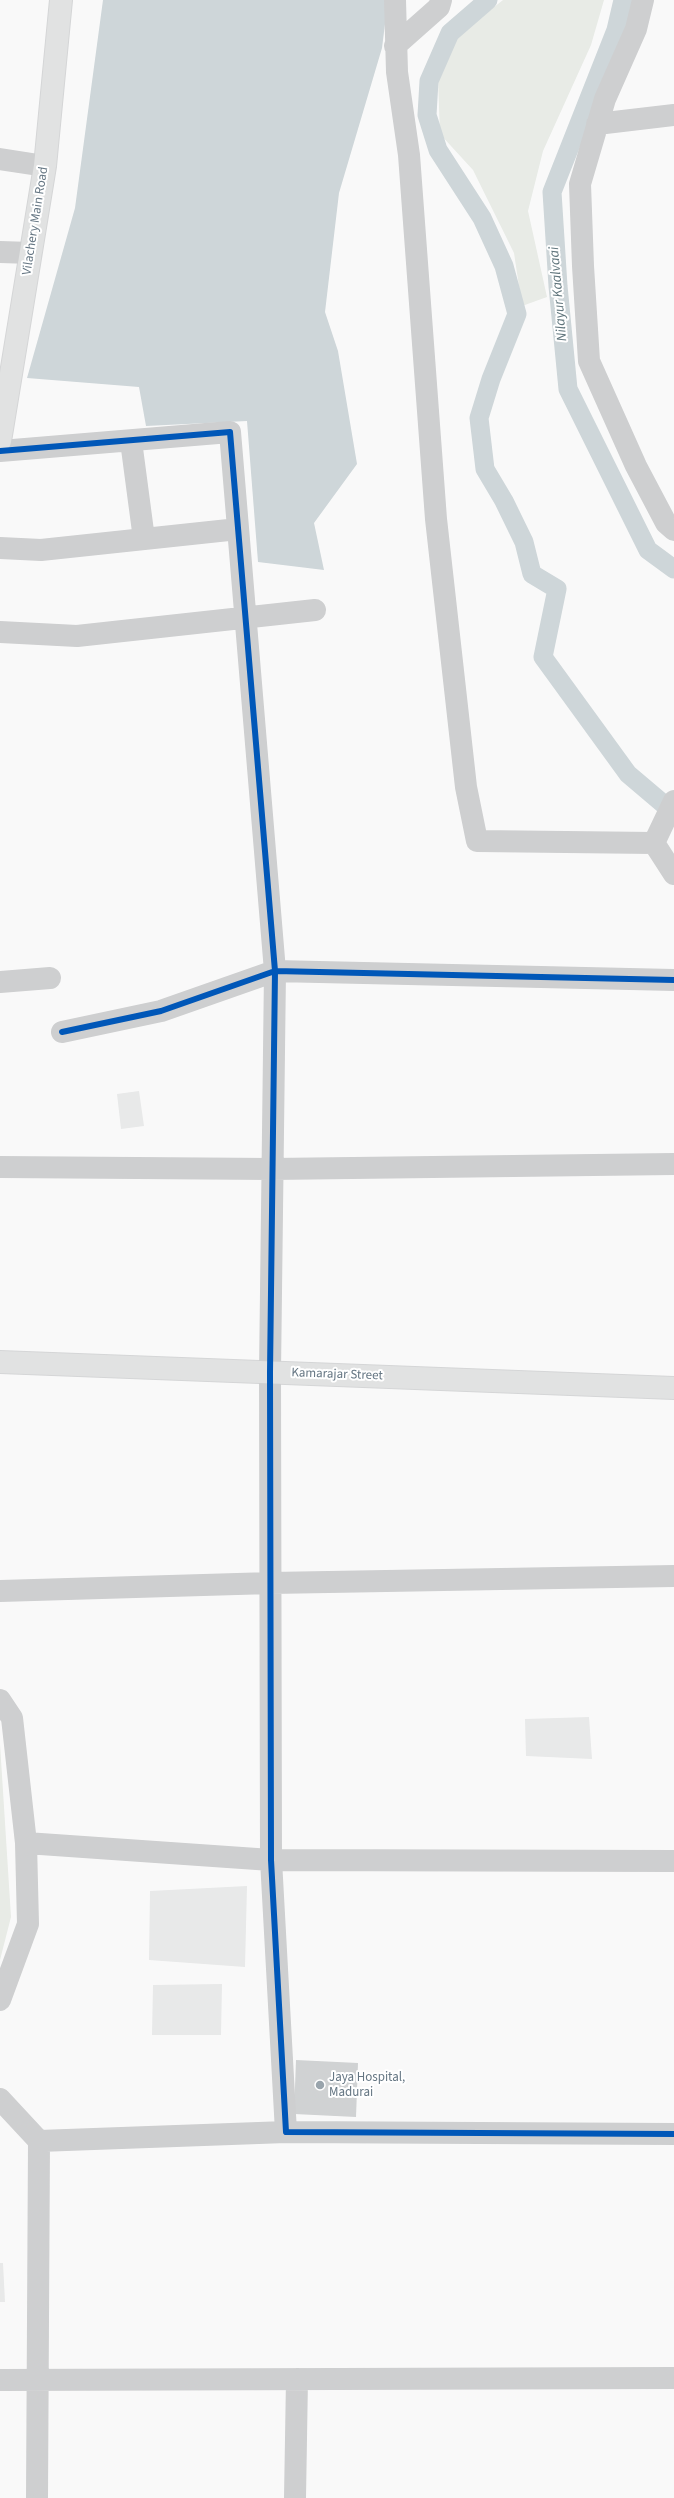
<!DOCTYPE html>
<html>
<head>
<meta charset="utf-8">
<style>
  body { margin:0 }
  canvas { display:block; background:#f9f9f9 }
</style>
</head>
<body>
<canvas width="674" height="2498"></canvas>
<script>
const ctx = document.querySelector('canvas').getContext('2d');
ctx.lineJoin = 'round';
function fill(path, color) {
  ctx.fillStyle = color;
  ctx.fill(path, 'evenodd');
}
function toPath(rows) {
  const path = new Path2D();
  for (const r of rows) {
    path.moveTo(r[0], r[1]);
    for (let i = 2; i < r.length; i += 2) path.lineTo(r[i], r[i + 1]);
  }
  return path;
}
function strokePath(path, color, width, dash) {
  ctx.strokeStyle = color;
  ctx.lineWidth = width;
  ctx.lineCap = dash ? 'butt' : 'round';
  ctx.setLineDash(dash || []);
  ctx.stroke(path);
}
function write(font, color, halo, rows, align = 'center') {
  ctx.font = font + ' "Source Sans 3",sans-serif';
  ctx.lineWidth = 4;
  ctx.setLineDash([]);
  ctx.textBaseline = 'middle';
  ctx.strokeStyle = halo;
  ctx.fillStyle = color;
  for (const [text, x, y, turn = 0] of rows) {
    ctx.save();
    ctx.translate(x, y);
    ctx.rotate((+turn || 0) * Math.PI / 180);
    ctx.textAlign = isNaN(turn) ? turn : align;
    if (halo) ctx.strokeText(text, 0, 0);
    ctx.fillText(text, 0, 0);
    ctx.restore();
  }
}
const built = toPath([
  [139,1091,144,1126,121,1129,117,1094],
  [589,1717,592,1759,526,1756,525,1719],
  [247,1886,245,1967,149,1960,150,1891],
  [222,1984,221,2035,152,2035,153,1985],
  [0,2263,3,2263,5,2302,0,2302]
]);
const green = toPath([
  [503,0,604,0,591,45,543,151,528,211,547,297,522,306,514,253,473,170,440,134,438,79,459,35],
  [0,1744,11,1917,0,1960]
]);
const water = toPath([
  [103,0,388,0,382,48,339,193,325,312,338,351,357,464,314,523,324,570,258,562,247,421,146,426,139,387,27,378,75,208]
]);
const canal = toPath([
  [488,0,450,33,429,81,427,115,438,150,482,218,504,266,517,314,491,379,479,418,485,469,504,501,524,542,532,574,557,589,543,657,628,774,674,813],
  [623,0,616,30,552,192,558,286,568,389,648,550,674,569]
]);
const building = toPath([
  [296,2060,358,2063,356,2117,294,2114]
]);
const minor = toPath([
  [395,0,397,72,409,155,436,519,466,787,477,841,654,843,674,874],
  [643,0,636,29,605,99,580,184,583,266,589,361,636,466,666,523,674,530],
  [395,46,439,7,441,0],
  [597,124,674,115],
  [0,159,45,166],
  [0,252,31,253],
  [131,441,144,539],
  [0,451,230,432,275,971,674,980],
  [0,548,41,550,238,529],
  [0,632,77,636,315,610],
  [654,843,674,801],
  [0,982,50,978],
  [62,1032,161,1011,275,971,270,1372,271,1860,286,2132,674,2134],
  [0,1167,272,1169,674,1164],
  [0,1591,271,1583,674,1576],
  [0,1700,12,1718,26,1843,28,1924,0,2000],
  [26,1843,271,1860,674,1861],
  [0,2099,39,2141],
  [0,2380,674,2378],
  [37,2498,39,2141,286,2132],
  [295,2498,297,2379]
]);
const major = toPath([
  [0,441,45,166,61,0],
  [0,1362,674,1388]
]);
const cycleway = toPath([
  [0,451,230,432,275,971,674,980],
  [62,1032,161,1011,275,971,270,1372,271,1860,286,2132,674,2134]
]);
const markers = [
  [320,2085,5,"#99a4ac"]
];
const streetNames = [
  ["Vilachery Main Road",36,221,-81],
  ["Kamarajar Street",337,1375,2]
];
const poiNames = [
  ["Jaya Hospital,",329,2078],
  ["Madurai",329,2093]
];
const waterNames = [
  ["Nilayur Kaalvaai",559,294,-95]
];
fill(built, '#e8e9e9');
fill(green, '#e8ebe6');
fill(water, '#ced6d9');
strokePath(canal, '#ced6d9', 19);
fill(building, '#d0d2d3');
strokePath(major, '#d5d6d7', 24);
strokePath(minor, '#cecfd0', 22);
strokePath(major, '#e1e2e2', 22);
strokePath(cycleway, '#0057b8', 6);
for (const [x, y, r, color] of markers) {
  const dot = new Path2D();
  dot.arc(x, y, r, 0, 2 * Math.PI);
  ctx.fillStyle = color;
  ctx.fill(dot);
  strokePath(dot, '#fff', 1.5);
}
write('13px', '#657683', '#fff', streetNames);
write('13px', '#657683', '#fff', poiNames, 'left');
write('italic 14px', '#60757c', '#fff', waterNames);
</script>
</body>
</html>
